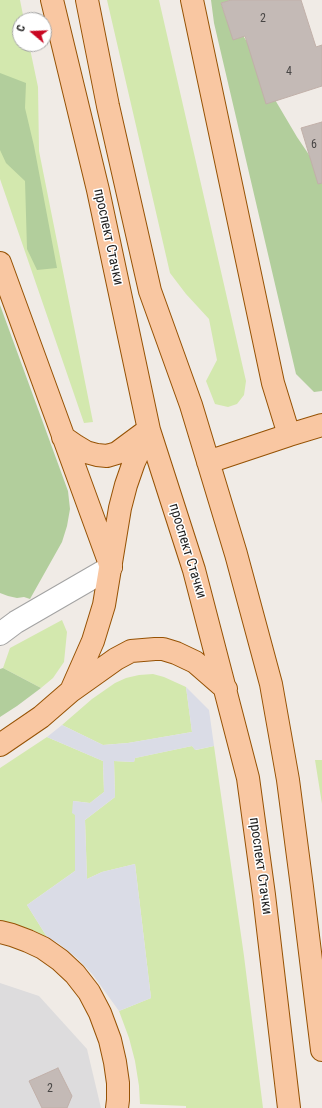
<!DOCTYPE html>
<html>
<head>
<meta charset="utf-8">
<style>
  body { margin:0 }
  #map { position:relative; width:322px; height:1108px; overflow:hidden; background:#f0ebe6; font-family:"Roboto Condensed",sans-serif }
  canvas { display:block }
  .north { position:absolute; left:12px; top:12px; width:40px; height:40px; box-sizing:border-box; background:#fff; border:1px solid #a5a5a5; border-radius:50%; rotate:289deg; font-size:11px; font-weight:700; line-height:16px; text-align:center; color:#1f1f1f }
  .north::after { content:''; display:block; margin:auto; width:14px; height:18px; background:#c90621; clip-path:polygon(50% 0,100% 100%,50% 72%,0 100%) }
</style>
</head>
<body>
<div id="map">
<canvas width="322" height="1108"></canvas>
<div class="north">С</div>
</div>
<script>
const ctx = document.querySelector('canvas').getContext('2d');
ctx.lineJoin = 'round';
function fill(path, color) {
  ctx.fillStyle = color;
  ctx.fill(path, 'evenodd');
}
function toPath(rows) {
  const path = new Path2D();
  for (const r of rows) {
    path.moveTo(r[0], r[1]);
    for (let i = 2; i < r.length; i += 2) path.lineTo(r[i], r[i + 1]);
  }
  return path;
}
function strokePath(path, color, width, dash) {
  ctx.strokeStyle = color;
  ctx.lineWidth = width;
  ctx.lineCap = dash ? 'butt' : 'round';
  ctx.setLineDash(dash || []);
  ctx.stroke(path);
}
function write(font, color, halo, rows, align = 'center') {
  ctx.font = font + ' "Roboto Condensed",sans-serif';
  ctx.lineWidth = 3;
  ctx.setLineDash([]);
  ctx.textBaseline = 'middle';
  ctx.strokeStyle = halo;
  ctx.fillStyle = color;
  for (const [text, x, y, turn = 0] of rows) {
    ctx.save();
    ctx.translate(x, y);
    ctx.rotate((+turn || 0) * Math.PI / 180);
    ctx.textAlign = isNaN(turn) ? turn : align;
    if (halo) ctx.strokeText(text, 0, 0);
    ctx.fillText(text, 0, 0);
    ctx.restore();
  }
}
const residential = toPath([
  [0,983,39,996,87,1049,101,1108,0,1108]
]);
const grass = toPath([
  [0,0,20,0,24,20,20,20,20,44,29,44,38,87,39,151,93,422,84,423,0,179],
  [107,0,159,0,246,381,244,395,237,404,228,407,215,404,206,381,217,360,209,319,186,294,170,273],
  [62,620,67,632,64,662,53,678,41,688,3,668,10,648],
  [153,674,164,677,186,687,192,732,128,743,103,745,62,725,92,699,115,683,126,678,139,675],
  [47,737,103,761,104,792,90,803,73,801,75,815,75,871,27,905,47,937,30,929,0,921,0,768],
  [192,746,196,750,214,746,244,956,263,1108,186,1108,186,1106,140,1104,139,1086,135,1061,129,1038,119,1011,151,998,135,864,102,872,87,879,85,820,115,797,114,761,134,762,135,758],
  [315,760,322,760,322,804]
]);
const forest = toPath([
  [211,0,231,0,221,3,227,20,238,28,263,66,271,93,297,137,322,174,322,391,314,392,296,374,214,23],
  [0,73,26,83,25,108,34,146,57,268,37,270,27,249,25,181,6,163,0,150],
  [0,305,68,491,70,509,67,526,62,542,30,599,24,597,17,598,8,596,0,593],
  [3,668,41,688,17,706,0,717,0,669]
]);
const plaza = toPath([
  [186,687,209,710,214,746,195,750,192,746,135,758,134,762,114,761,115,797,85,820,87,879,102,872,135,864,151,998,119,1011,93,975,78,959,58,943,47,937,27,905,75,871,75,815,72,813,73,801,90,803,104,792,103,761,47,737,62,725,103,745,128,743,192,732]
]);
const building = toPath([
  [231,0,301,0,316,47,322,45,322,86,266,104,245,36,233,40,221,3,231,0],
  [322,122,322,183,318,184,301,128,322,122],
  [58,1068,72,1096,67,1108,42,1108,29,1081,58,1068]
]);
const minor = toPath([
  [0,634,16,622,111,567]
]);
const major = toPath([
  [52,0,98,190,149,430,194,570,248,778,264,895,289,1108],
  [87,0,108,106,150,291,191,405,236,554,271,684,288,780,302,887,322,1050],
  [192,0,273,383,289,435],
  [0,263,111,567],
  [63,437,76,446,86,452,97,455,107,456,117,453,148,430],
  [208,462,289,435,322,425],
  [71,691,93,641,104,605,120,508,126,485,134,462,149,430],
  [0,745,41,717,71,691,116,659,131,651,155,649,163,649,176,653,195,662,226,689],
  [0,932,12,935,28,941,43,948,60,960,75,974,89,992,100,1013,110,1040,115,1062,118,1083,118,1100,117,1108]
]);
const numberNames = [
  ["2",263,19],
  ["4",289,72],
  ["6",314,145],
  ["2",50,1089]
];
const streetNames = [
  ["проспект Стачки",108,237,78],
  ["проспект Стачки",187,551,73],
  ["проспект Стачки",260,866,82]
];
fill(residential, '#dddcdd');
fill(grass, '#d3e8ae');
fill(forest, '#b2ce9c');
fill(plaza, '#dadce6');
fill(building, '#c4bab6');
strokePath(building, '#c1b0a9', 1);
strokePath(minor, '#a3a3a3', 24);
strokePath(major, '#965204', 24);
strokePath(minor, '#fff', 22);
strokePath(major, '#f9c7a2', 22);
write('12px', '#484645', null, numberNames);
write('14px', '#1f1f1f', '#fff', streetNames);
</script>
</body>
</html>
